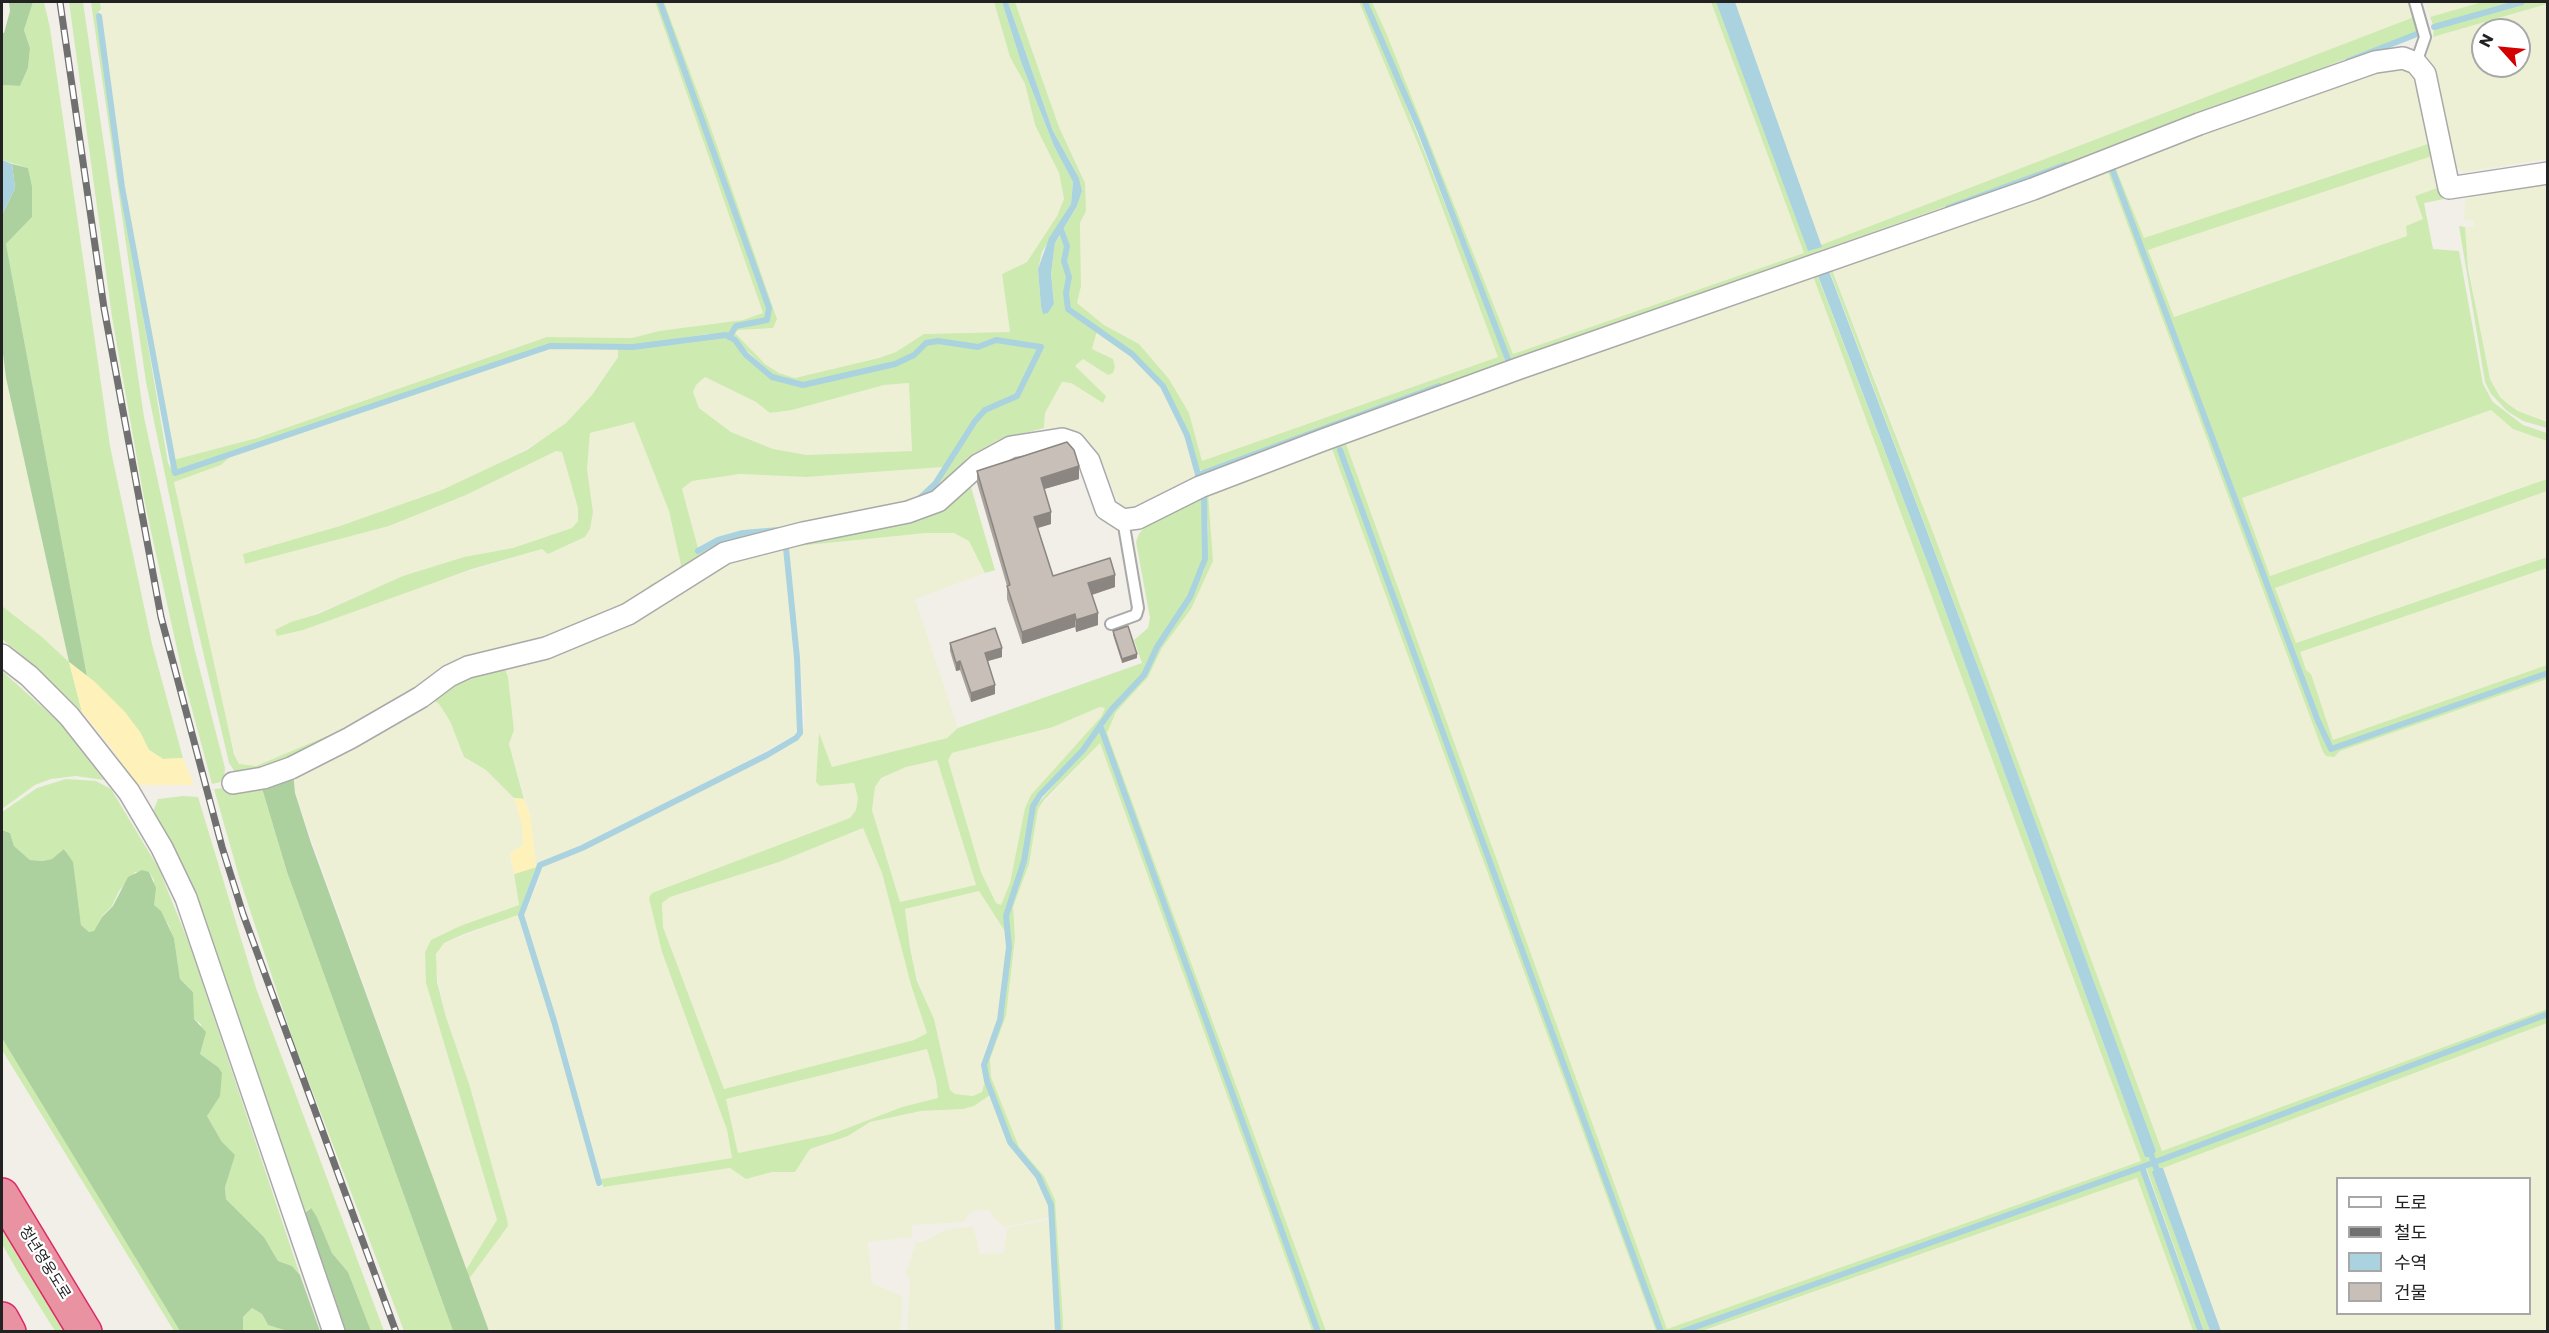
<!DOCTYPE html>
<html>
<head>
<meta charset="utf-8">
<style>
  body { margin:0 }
  #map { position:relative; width:2549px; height:1333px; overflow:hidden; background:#f2efe9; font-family:Poppins,"Noto Sans KR",sans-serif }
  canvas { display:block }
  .frame { position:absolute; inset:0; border:3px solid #222; pointer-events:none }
  .legend { position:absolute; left:2336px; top:1177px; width:195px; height:138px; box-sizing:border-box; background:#fff; border:2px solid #a7a7a7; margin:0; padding:8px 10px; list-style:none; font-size:18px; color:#222 }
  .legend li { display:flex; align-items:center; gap:12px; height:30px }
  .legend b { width:30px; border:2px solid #a7a7a7 }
  .north { position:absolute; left:2471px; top:18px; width:60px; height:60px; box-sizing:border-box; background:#fff; border:2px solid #a7a7a7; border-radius:50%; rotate:297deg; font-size:16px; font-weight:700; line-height:24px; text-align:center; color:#222 }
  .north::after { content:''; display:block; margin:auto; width:21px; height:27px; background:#d40000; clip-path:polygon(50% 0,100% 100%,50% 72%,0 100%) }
</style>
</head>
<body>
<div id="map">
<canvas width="2549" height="1333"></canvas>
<div class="frame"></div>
<ul class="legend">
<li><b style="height:8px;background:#fff"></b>도로</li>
<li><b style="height:8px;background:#707070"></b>철도</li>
<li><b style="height:16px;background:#aad3df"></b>수역</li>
<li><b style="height:16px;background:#c7bfb8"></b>건물</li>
</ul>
<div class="north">N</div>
</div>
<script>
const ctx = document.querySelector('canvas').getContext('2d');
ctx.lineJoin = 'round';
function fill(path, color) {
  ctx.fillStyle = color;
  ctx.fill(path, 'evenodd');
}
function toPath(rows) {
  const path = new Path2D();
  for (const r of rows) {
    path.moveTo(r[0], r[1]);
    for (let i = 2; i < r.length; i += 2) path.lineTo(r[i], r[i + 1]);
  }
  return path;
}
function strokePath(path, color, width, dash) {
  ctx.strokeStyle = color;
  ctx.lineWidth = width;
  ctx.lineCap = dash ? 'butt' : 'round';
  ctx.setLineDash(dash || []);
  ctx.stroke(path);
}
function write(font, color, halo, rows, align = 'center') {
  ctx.font = font + ' Poppins,"Noto Sans KR",sans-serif';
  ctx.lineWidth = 4.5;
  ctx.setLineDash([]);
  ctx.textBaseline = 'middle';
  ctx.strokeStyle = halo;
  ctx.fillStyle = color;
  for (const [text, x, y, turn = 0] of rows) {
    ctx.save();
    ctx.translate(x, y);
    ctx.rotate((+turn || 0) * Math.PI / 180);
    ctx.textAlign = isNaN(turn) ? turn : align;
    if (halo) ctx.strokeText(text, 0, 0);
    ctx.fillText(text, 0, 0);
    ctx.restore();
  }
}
const farmland = toPath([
  [100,2,655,2,763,313,743,320,659,331,632,338,547,337,257,438,173,460,124,187],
  [664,2,994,2,1010,57,1025,84,1035,125,1059,173,1064,199,1057,216,1027,262,1002,274,1010,333,973,335,934,333,916,339,896,352,879,358,795,378,779,373,758,358,735,333,738,330,773,328,777,319,774,308],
  [1015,2,1359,2,1421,151,1498,357,1202,461,1189,413,1169,379,1139,344,1104,325,1077,303,1081,285,1080,223,1086,211,1081,173,1059,127],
  [1372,2,1711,2,1804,253,1513,354],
  [1735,2,2409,2,2414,17,1855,232,1822,247],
  [2424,2,2482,2,2430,17],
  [2547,4,2547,159,2463,172,2451,163,2427,67,2429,38],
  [2483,30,2519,30,2519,66,2483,66],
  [2391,68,2408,69,2421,80,2416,91,2428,144,2144,239,2114,164,2287,101],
  [2432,155,2437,188,2415,196,2423,219,2408,236,2174,317,2148,250],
  [2103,170,2108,172,2323,752,2326,756,2336,755,2339,751,2547,679,2547,1009,2162,1151,1883,399,1832,270],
  [2547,181,2547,422,2518,411,2500,397,2490,379,2481,341,2465,241,2465,227,2474,226,2474,221,2464,220,2465,202,2468,198,2479,193],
  [1813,276,2142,1161,1667,1329,1346,443,1349,438],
  [1097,331,1132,356,1155,379,1170,402,1186,436,1196,478,1144,506,1127,509,1118,502,1100,458,1083,437,1064,428,1044,428,1045,413,1062,382,1071,383,1102,402,1075,366,1083,359,1108,375,1113,359,1092,349],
  [2,346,6,378,69,662,42,637,2,606],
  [579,346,618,348,618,356,592,395,566,423,549,436,482,473,442,490,340,526,244,554,245,564,389,526,466,495,556,451,563,452,578,508,578,521,572,528,514,548,464,558,366,592,275,631,381,602,424,585,542,549,549,554,585,537,593,512,587,469,590,433,635,422,669,511,681,565,675,572,637,604,292,753,256,766,239,764,230,737,174,481,221,465,230,457,550,347],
  [705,377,756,402,770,413,792,410,884,385,910,383,912,451,807,455,773,449,731,432,699,408,693,392,696,385],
  [2491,410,2513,429,2547,441,2547,479,2270,576,2242,498],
  [1331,446,1444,748,1656,1331,1326,1331,1107,733,1116,712,1148,677,1162,648,1191,609,1213,561,1208,493],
  [943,467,923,495,907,502,785,527,742,532,718,538,697,549,682,489,692,481,740,474,806,477],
  [2547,491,2547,557,2296,643,2275,588],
  [926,533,954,533,963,537,969,541,985,573,915,599,958,728,947,738,832,768,819,735,820,786,854,783,858,798,856,810,850,818,652,893,662,952,727,1130,732,1158,601,1179,562,1038,523,915,538,883,542,867,585,848,799,739,803,733,805,716,788,547],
  [784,549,799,716,795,735,725,773,536,867,530,815,509,743,514,730,508,677,505,669,497,663,719,561],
  [2547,568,2547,665,2333,741,2311,674,2306,670,2299,652],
  [429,697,439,704,450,721,464,757,486,770,514,798,522,824,523,846,510,854,519,905,460,926,431,940,425,952,426,983,497,1221,466,1270,295,793,293,771],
  [1100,707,1105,707,1101,717,1079,744,1052,771,1025,808,1010,883,1001,905,996,903,981,872,948,760,952,753,1053,727],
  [1100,743,1246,1144,1312,1331,1063,1331,1056,1212,1044,1176,1019,1147,991,1077,990,1059,1006,1016,1015,938,1013,907,1029,864,1038,809],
  [937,760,976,885,900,902,872,810,875,787,881,778,906,767],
  [863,828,882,873,911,985,927,1033,914,1040,724,1089,663,927,662,903,670,897,779,862],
  [980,891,1008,936,999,1020,985,1053,982,1066,985,1081,982,1092,973,1096,955,1094,950,1090,934,1019,918,981,910,948,905,909],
  [518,915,562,1053,599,1187,730,1168,746,1179,772,1172,795,1171,810,1149,848,1136,870,1122,921,1111,963,1109,974,1106,990,1095,1008,1143,1037,1177,1050,1205,1051,1217,1005,1227,993,1217,990,1211,977,1210,970,1212,964,1222,912,1225,912,1237,868,1242,872,1283,902,1296,901,1331,489,1331,469,1279,507,1219,470,1087,446,1017,435,965,438,949,444,943],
  [2547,1023,2547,1331,2221,1331,2163,1168],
  [2338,1178,2530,1178,2530,1314,2338,1314],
  [927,1049,936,1081,938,1099,902,1107,832,1134,738,1153,726,1099],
  [2137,1178,2193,1331,1702,1332],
  [1051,1219,1057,1331,907,1331,910,1280,906,1274,916,1242,923,1242,945,1230,973,1226,980,1254,1004,1253,1007,1228]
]);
const grass = toPath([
  [33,2,44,2,50,28,110,446,152,644,183,758,163,759,149,750,140,732,87,676,6,244,32,217,28,168,2,160,2,85,20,86,28,68,30,48,24,30],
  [69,2,83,2,144,417,194,647,225,768,224,781,212,784,183,676,145,504,112,317],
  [91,2,100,2,101,9,97,14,111,117,119,154,121,188,168,463,174,474,230,457,221,465,174,482,234,754,239,764,256,766,358,723,289,764,235,772,229,763,189,592,146,382],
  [655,2,658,2,758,282,768,309,766,318,735,325,729,335,707,334,633,346,549,344,176,471,173,460,257,438,547,337,632,338,659,331,743,320,763,313],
  [661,2,664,2,708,120,777,319,773,328,738,330,735,333,765,364,779,373,795,378,879,358,896,352,924,334,1010,332,1002,274,1027,262,1057,216,1064,199,1059,173,1035,125,1025,84,1010,57,994,2,1002,2,1021,62,1054,146,1073,182,1071,204,1042,252,1038,269,1041,307,1043,313,1048,313,1054,304,1051,274,1055,243,1061,234,1066,240,1063,261,1068,277,1065,298,1067,308,1097,331,1092,349,1113,359,1115,367,1113,373,1108,375,1083,359,1075,366,1106,396,1103,403,1071,383,1062,382,1045,413,1044,428,998,440,967,458,937,493,921,504,729,547,637,604,650,585,675,572,681,565,669,511,634,422,590,433,587,469,593,512,590,529,585,537,548,554,542,549,472,569,303,630,277,636,275,630,291,622,318,614,403,576,464,557,513,548,572,528,578,521,578,508,562,452,556,451,466,495,389,526,245,564,243,554,340,526,442,490,527,450,566,423,592,395,618,357,618,348,725,337,734,341,745,356,772,378,804,387,895,365,915,356,927,344,938,343,978,348,996,342,1039,348,1015,394,984,408,943,467,806,477,740,474,692,481,682,489,699,552,720,541,743,534,785,530,913,502,931,491,976,422,986,411,1017,396,1041,346,996,339,978,345,938,340,925,341,913,353,894,362,803,383,773,375,731,336,741,325,768,321,771,308],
  [705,377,756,402,770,413,792,410,884,385,909,383,912,451,807,455,773,449,731,432,699,408,693,392,696,385],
  [1008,2,1015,2,1059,127,1085,183,1086,211,1080,223,1081,286,1077,303,1104,325,1139,344,1169,379,1189,413,1202,461,1498,357,1421,151,1359,2,1364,2,1385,52,1507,362,1204,470,1198,470,1184,423,1164,385,1133,353,1069,306,1067,296,1071,283,1067,260,1068,242,1063,230,1077,206,1082,191,1079,178,1053,131],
  [1367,2,1372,2,1387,35,1513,354,1804,253,1711,2,1716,2,1808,250,2414,17,2419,31,2136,139,1511,360,1440,179],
  [2482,2,2517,2,2433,25,2430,17],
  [2530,2,2547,2,2547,4,2433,37,2434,28],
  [2384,64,2393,64,2391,68,2287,101,2114,164,2144,238,2428,144,2416,91,2421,80,2444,199,2424,203,2433,249,2459,251,2483,384,2493,402,2523,425,2547,433,2547,441,2513,429,2491,410,2242,498,2270,576,2547,479,2547,491,2275,588,2296,643,2547,557,2547,568,2300,652,2306,670,2311,674,2333,740,2547,665,2547,671,2332,747,2320,721,2113,169,2110,170,2317,722,2330,750,2547,674,2547,679,2340,751,2334,757,2326,756,2323,752,2108,172,2103,170,1832,270,1937,543,2162,1151,2547,1009,2547,1013,2157,1159,2157,1161,2547,1016,2547,1023,2163,1168,2156,1168,2153,1173,2210,1331,2204,1331,2145,1164,1676,1331,1663,1331,1339,449,1659,1331,1656,1331,1331,446,1208,493,1213,561,1191,609,1162,648,1148,677,1116,712,1107,733,1326,1331,1320,1331,1102,729,1114,710,1145,676,1158,647,1191,598,1205,568,1208,527,1205,491,1336,439,1822,269,2367,68],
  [2432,156,2437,188,2415,196,2423,219,2406,226,2407,236,2174,317,2148,250],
  [1830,272,2004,736,2156,1151,2152,1157,2145,1157,1933,577,1818,277],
  [1813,276,2141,1161,1667,1329,1346,444,1349,438],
  [2459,226,2465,227,2468,268,2490,379,2500,397,2508,404,2518,411,2547,422,2547,428,2523,421,2507,411,2491,394,2485,382],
  [969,480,995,570,985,573,969,541,954,533,926,533,788,547],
  [1201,492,1204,506,1204,559,1189,597,1156,646,1143,674,1111,708,1082,749,1032,805,1023,861,1004,916,1008,936,979,891,905,909,910,948,917,981,934,1019,950,1090,955,1094,973,1096,982,1092,985,1081,990,1095,974,1106,963,1109,921,1111,870,1122,848,1136,810,1149,795,1172,772,1172,746,1179,730,1168,603,1187,601,1179,732,1158,727,1130,662,952,649,898,652,893,850,818,856,810,858,798,854,783,820,786,816,782,819,733,832,767,947,738,958,728,1142,663,1134,640,1148,628,1150,618,1136,542,1139,534,1152,518],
  [1100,707,1105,708,1101,717,1031,795,1025,808,1010,883,1001,905,996,903,981,872,948,760,952,753,1053,727],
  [937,760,976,885,900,902,872,810,875,787,881,778,906,767],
  [863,828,882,873,911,985,927,1033,914,1040,724,1089,663,927,662,903,670,897,779,862],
  [927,1049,936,1081,938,1098,902,1107,832,1134,738,1153,726,1099],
  [2,606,42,637,69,662,82,712,42,673,2,639],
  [497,663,505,669,508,677,514,730,509,744,524,799,514,798,486,770,464,757,450,721,439,704,429,697],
  [2,671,59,722,104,780,76,776,51,779,35,785,2,809],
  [1100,731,1317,1331,1312,1331,1100,743,1045,799,1038,809,1029,864,1013,907,1015,938,1006,1016,990,1059,991,1077,1019,1147,1044,1176,1055,1200,1063,1321,1063,1331,1060,1331,1053,1204,1040,1175,1011,1141,988,1080,986,1065,1002,1021,1011,947,1008,916,1026,861,1035,807],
  [66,779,96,781,111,789,159,869,190,946,300,1275,292,1266,278,1261,264,1237,226,1199,222,1142,207,1116,218,1067,200,1054,201,1024,194,1019,192,1010,193,992,180,979,174,938,168,924,154,905,154,880,149,872,135,872,119,891,112,906,102,916,94,932,89,932,81,925,74,877,65,849,53,859,43,861,30,860,14,846,10,833,2,830,2,812,37,788],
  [261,785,287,872,453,1331,404,1331,294,1043,240,880,214,789],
  [183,796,198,797,256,988,384,1331,371,1331,348,1272,332,1253,317,1217,310,1208,301,1216,152,814,158,799],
  [536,867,518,915,464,934,444,943,436,954,437,982,446,1017,470,1087,507,1219,508,1226,469,1279,466,1270,497,1220,426,983,425,952,431,940,460,926,519,905,514,874],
  [2,1038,20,1065,180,1331,174,1331,2,1050],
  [2141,1169,2199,1331,2193,1331,2137,1178,1702,1331,1685,1331],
  [2,1223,68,1331,55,1331,18,1272,2,1244],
  [252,1308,262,1314,268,1325,287,1331,243,1331,243,1317]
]);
const forest = toPath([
  [9,2,33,2,24,30,30,48,28,68,20,86,2,85,2,33,4,33,10,11],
  [12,164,28,168,32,187,32,217,6,244,87,676,69,662,6,378,2,346,2,215,15,188],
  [293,771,295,793,311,843,489,1331,453,1331,287,872,261,785],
  [2,830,10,833,14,846,30,860,43,861,52,859,64,849,73,862,81,925,89,932,94,931,102,917,113,906,128,877,142,870,149,872,156,888,154,905,161,911,174,938,180,979,193,992,194,1019,206,1032,200,1054,218,1067,222,1073,220,1096,207,1116,222,1142,235,1155,225,1187,226,1199,264,1237,278,1261,292,1266,300,1275,320,1331,287,1331,268,1325,262,1314,252,1308,243,1317,243,1331,180,1331,2,1038],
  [311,1208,317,1217,332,1253,348,1272,371,1331,340,1331,301,1216]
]);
const sand = toPath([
  [69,662,95,682,125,712,140,732,149,750,163,759,183,758,194,785,136,785,112,749,82,712],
  [514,798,524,799,530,815,536,867,514,874,510,853,523,845,522,824]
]);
const water = toPath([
  [1002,2,1008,2,1053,131,1079,178,1082,191,1077,206,1055,243,1051,274,1054,304,1048,313,1043,314,1041,307,1038,269,1049,238,1071,204,1073,182,1054,146,1021,62],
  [1716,2,1735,2,1822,247,1808,251],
  [2,160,12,164,15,188,2,215],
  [1829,271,2004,736,2156,1151,2152,1157,2145,1157,1933,577,1818,276],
  [2156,1168,2163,1168,2221,1331,2210,1331,2152,1172]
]);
const stream = toPath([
  [660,2,769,308,767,320,736,326,729,337],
  [1365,2,1420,130,1509,362,1514,361],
  [99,16,122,187,175,473,550,346,633,347,726,335,735,340,746,355,772,377,803,385,895,364,914,355,926,343,938,341,978,347,996,340,1041,347,1017,396,985,410,975,421,935,484,920,498],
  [2434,27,2522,2],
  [2348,61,2417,34],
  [2112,169,2318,721,2331,749,2548,673],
  [1948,208,2065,165],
  [1061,230,1067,246,1064,261,1069,277,1066,293,1068,309,1132,354,1163,386,1187,435,1199,478],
  [1340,450,1661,1332],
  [1198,475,1439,386],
  [698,551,718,540,743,533,779,530],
  [1101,728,1318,1332],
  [2149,1149,2158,1173],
  [2142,1167,2201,1332],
  [599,1183,554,1021,521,915,540,865,582,848,767,755,796,738,800,733,797,658,786,548],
  [1058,1332,1051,1205,1038,1176,1010,1142,987,1081,984,1065,1000,1020,1009,947,1006,916,1024,861,1033,806,1040,795,1083,750,1112,709,1144,675,1157,647,1190,597,1205,559,1204,494],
  [1681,1332,2142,1167,2548,1014]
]);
const lane = toPath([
  [2415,2,2425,37,2416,63],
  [1111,624,1136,615,1138,608,1123,520]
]);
const street = toPath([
  [2,655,29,676,69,716,129,792,162,848,186,898,334,1332],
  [233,783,263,778,291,768,350,738,421,697,449,676,468,667,546,648,628,614,725,553,803,533,908,512,938,501,978,465,1011,447,1062,439,1074,443,1089,461,1106,509,1123,520,1138,518,1200,487,1323,440,1520,368,2033,189,2199,124,2375,62,2403,58,2416,63,2425,74,2449,188,2548,173]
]);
const highway = toPath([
  [2,1195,85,1332],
  [2,1319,9,1332]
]);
const rail = toPath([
  [60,2,104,308,161,617,222,847,243,914,396,1332]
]);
const wall = toPath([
  [977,471,1079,479,1044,489,1051,524,1038,528,1053,576,1115,587,1092,595,1098,625,1076,632,1075,627,1022,644,1007,599,1007,586,977,483],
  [1113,631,1137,658,1122,663,1113,635],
  [950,643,1002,657,987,661,995,694,971,702,960,670,956,671,950,651]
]);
const shadedWall = toPath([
  [1079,466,1079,479,1041,490,1041,478],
  [1051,512,1051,524,1034,529,1034,517],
  [1115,575,1115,587,1088,596,1088,583],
  [1098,613,1098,625,1076,632,1076,620],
  [1075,614,1075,627,1022,644,1022,632],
  [1002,648,1002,657,985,662,985,653],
  [1137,654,1137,658,1122,663,1122,659],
  [960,661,960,670,956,671,956,663],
  [995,685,995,694,971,702,971,693]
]);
const building = toPath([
  [1067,442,1074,450,1079,466,1041,478,1051,512,1034,517,1053,576,1110,558,1115,575,1088,583,1098,613,1076,620,1075,614,1022,632,1007,586,1010,585,977,471,1067,442],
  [1128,626,1137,654,1122,659,1113,631,1128,626],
  [995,628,1002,648,985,653,995,685,971,693,960,661,956,663,950,643,995,628]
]);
const streetNames = [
  ["청년영웅도로",44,1263,58]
];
fill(farmland, '#eef0d5');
fill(grass, '#cdebb0');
fill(forest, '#add19e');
fill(sand, '#fff1ba');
fill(water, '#aad3df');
strokePath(stream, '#aad3df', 6);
strokePath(lane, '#a9a9a9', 14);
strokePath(street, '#a9a9a9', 24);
strokePath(highway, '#dc2a67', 36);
strokePath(lane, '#fff', 10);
strokePath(street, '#fff', 21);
strokePath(highway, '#e892a2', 33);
strokePath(rail, '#707070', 7);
strokePath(rail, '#fff', 4.5, [14]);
fill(wall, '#aba49e');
fill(shadedWall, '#8b8681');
fill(building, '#c7bfb8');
strokePath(building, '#8b8681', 1.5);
write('15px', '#222', '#fff', streetNames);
</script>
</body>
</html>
